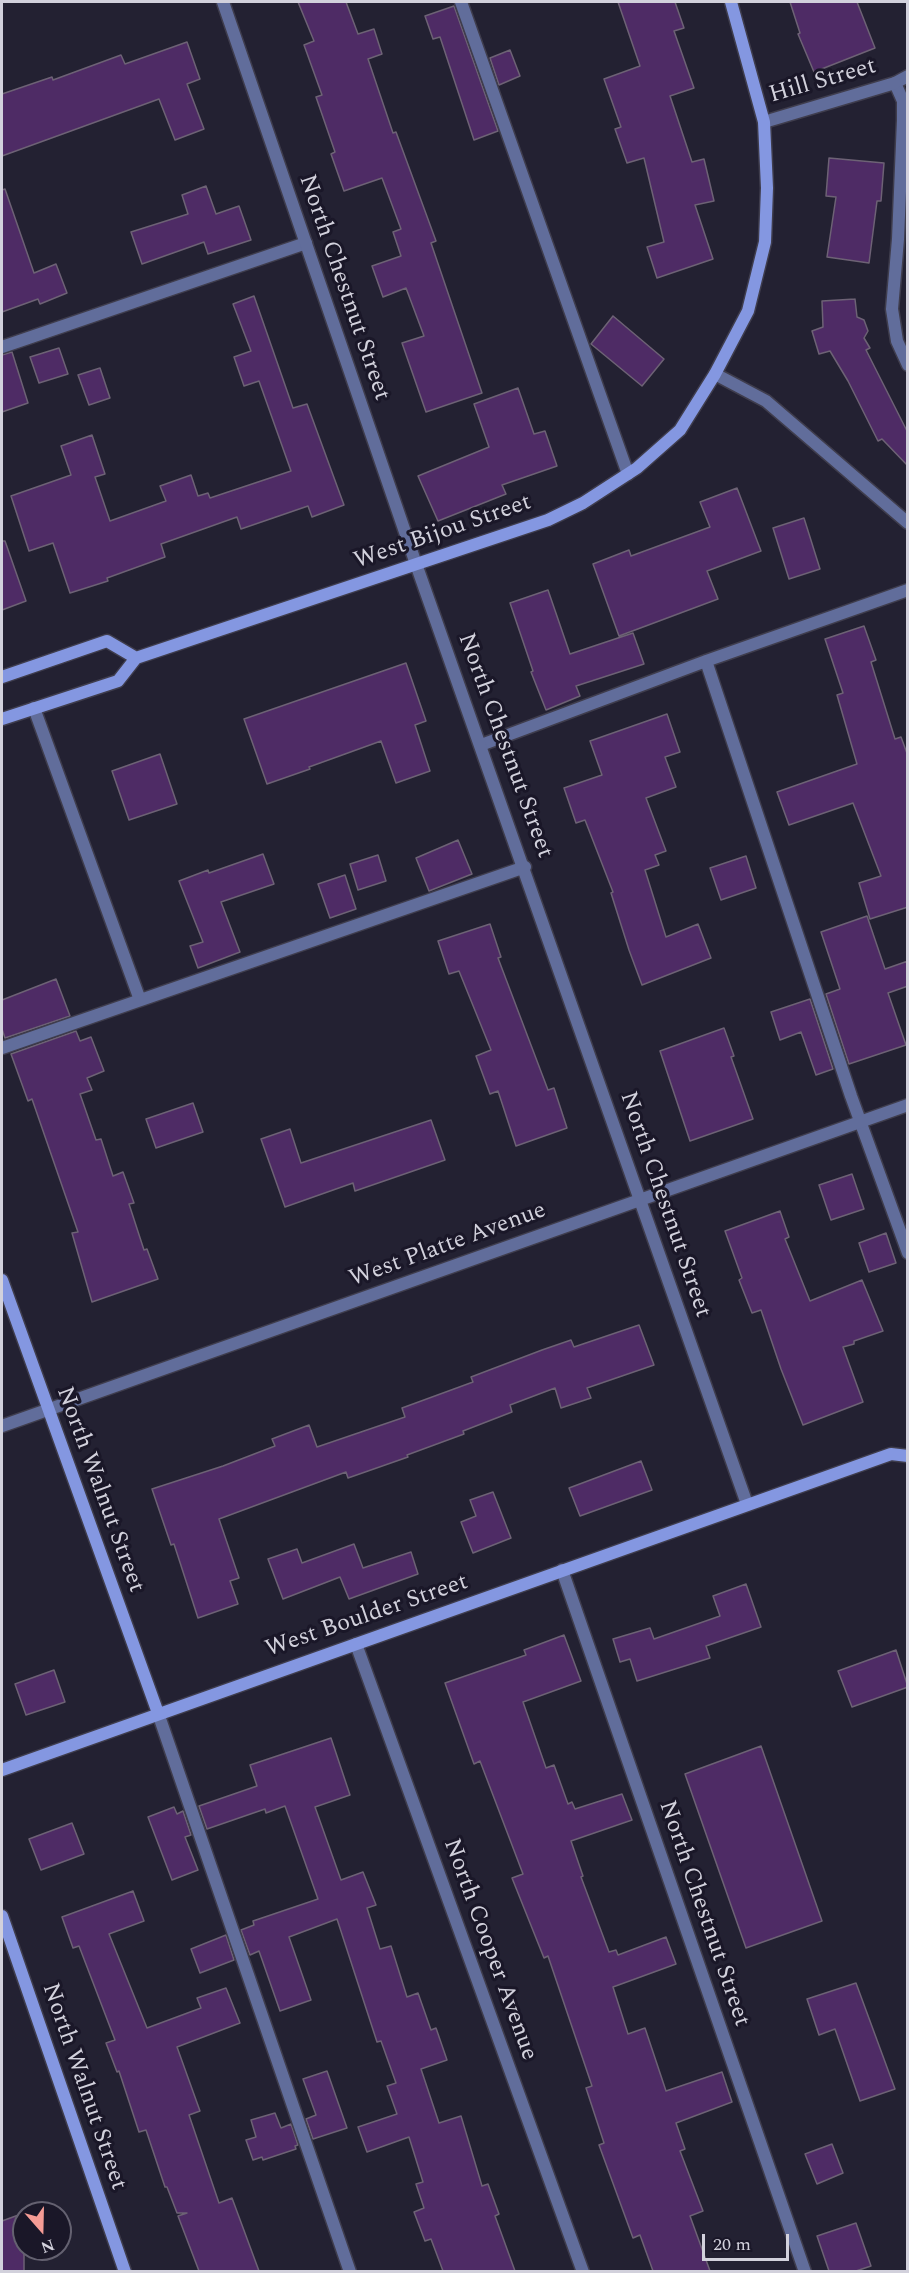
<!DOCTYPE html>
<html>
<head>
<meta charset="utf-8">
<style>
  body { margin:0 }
  #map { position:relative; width:909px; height:2273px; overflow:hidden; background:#232132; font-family:Spectral,serif }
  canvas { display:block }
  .frame { position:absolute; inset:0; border:3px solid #d2d1dc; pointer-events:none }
  .north { position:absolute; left:12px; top:2201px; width:60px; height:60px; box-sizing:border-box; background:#1a1728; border:2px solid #646170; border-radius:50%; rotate:160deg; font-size:16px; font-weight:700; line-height:24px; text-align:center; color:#d2d1dc }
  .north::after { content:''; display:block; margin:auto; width:21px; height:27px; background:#f59c95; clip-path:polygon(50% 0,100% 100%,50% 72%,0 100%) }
  .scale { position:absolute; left:702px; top:2234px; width:87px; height:27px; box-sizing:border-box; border:3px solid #d2d1dc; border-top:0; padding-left:8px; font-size:18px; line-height:21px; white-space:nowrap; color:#d2d1dc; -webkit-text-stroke:4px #1a1728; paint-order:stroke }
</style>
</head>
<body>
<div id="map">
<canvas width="909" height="2273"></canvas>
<div class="frame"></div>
<div class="north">N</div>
<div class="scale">20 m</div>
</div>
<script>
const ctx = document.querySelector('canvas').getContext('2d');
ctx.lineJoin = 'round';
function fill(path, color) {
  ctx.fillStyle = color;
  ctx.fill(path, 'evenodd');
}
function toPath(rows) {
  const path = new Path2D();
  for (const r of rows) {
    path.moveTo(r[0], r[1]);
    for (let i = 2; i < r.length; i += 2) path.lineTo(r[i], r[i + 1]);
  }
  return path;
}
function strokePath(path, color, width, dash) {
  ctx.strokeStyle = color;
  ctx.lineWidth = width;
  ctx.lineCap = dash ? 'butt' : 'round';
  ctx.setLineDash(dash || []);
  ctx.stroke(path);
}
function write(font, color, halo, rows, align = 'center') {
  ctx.font = font + ' Spectral,serif';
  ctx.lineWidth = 6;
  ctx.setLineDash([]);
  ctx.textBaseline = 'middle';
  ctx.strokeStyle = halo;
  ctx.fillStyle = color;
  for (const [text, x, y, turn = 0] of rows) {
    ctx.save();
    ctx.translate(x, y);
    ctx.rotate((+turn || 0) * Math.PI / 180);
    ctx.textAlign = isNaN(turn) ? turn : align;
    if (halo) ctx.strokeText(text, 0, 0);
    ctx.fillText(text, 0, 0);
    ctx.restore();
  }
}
const building = toPath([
  [298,2,346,2,358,34,374,29,382,54,368,59,393,133,396,132,436,241,431,243,482,393,426,412,402,343,424,336,406,288,383,297,372,266,401,256,393,232,401,229,382,178,344,191,331,154,335,152,316,97,322,95,304,45,314,41,298,2],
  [618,2,675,2,684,28,674,31,694,88,670,96,692,162,704,159,714,201,695,205,713,259,657,278,647,247,664,242,644,158,627,163,615,129,621,127,604,79,640,66,618,2],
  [790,2,857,2,875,48,814,72,798,34,800,33,790,2],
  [454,6,498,131,474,140,440,37,433,39,425,16,454,6],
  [187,42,200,79,187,84,204,129,175,140,159,99,2,156,2,94,52,77,53,80,121,55,125,64,187,42],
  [510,50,520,76,499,85,490,58,510,50],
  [829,158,884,163,881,201,877,201,869,263,827,257,836,197,826,196,829,158],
  [206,186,216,214,239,206,251,240,208,254,204,242,142,264,131,232,188,214,182,195,206,186],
  [5,189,34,273,56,264,67,293,40,304,38,299,2,312,2,190,5,189],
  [254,296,293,408,307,404,344,505,312,517,308,506,241,529,237,517,161,544,165,557,107,578,108,581,70,593,53,543,29,551,11,496,71,475,61,446,92,435,105,474,95,477,110,521,166,501,160,486,191,475,198,496,208,493,210,498,291,471,259,381,244,386,234,357,251,351,233,304,254,296],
  [855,299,857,317,864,320,868,331,864,338,870,348,866,350,908,433,908,466,882,439,878,441,848,381,830,351,819,354,812,331,823,327,822,301,855,299],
  [613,316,664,359,642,386,591,344,613,316],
  [59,348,68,374,39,383,30,357,59,348],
  [12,352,28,403,2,412,2,355,12,352],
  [100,368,110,398,89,405,78,375,100,368],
  [518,388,534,434,545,431,557,466,502,485,506,494,438,521,418,476,489,447,474,404,518,388],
  [737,488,761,551,707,571,718,599,619,636,593,564,629,550,631,556,710,527,700,502,737,488],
  [804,518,820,569,789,579,773,528,804,518],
  [2,541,5,541,26,601,2,610,2,541],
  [548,590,570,654,633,633,644,664,576,686,580,696,546,710,531,672,533,671,510,603,548,590],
  [864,626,876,660,871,662,895,739,901,737,908,756,908,907,870,919,859,883,881,876,853,803,789,825,777,792,857,764,837,695,843,693,825,639,864,626],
  [406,663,426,721,415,725,430,771,396,783,381,741,309,767,310,769,267,784,244,719,406,663],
  [667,714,680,752,665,757,676,787,646,798,666,851,655,855,659,865,645,870,666,937,698,924,711,958,642,985,629,950,611,893,613,892,585,820,576,823,564,788,602,775,590,741,667,714],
  [160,754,177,804,129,820,112,771,160,754],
  [458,840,472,874,429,891,416,858,458,840],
  [263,854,274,884,221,902,240,952,198,968,190,946,203,942,179,881,208,870,209,873,263,854],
  [378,855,386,881,358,890,350,864,378,855],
  [746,856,756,888,721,900,710,868,746,856],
  [345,875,356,909,330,918,318,884,345,875],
  [867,916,885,969,908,961,908,986,888,993,906,1045,849,1064,826,994,840,989,821,932,867,916],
  [490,924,501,957,498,958,548,1090,554,1088,567,1128,516,1146,498,1091,490,1094,476,1056,491,1050,459,971,449,974,438,941,490,924],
  [56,979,70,1016,5,1038,2,1029,2,1000,56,979],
  [810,999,833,1069,816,1075,801,1032,780,1040,771,1012,810,999],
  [724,1028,734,1056,731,1057,753,1119,690,1141,660,1051,724,1028],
  [76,1031,80,1041,91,1037,104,1071,87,1078,92,1090,80,1094,96,1140,101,1139,113,1176,123,1172,134,1203,129,1204,144,1250,147,1249,158,1279,92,1302,72,1233,78,1232,32,1099,28,1101,11,1054,76,1031],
  [193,1103,203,1132,156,1148,146,1119,193,1103],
  [431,1120,445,1160,355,1191,353,1183,285,1207,261,1139,290,1129,301,1163,431,1120],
  [852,1174,864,1209,831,1220,819,1185,852,1174],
  [780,1211,789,1237,785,1239,810,1301,862,1280,883,1331,854,1341,854,1344,843,1347,863,1402,803,1425,781,1369,761,1310,752,1313,739,1280,742,1278,725,1231,780,1211],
  [886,1233,896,1263,869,1272,859,1243,886,1233],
  [639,1325,654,1365,587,1388,591,1398,561,1408,555,1388,510,1405,512,1412,463,1431,464,1434,407,1455,408,1457,348,1478,346,1472,219,1519,239,1578,230,1581,238,1604,198,1618,174,1544,171,1545,152,1489,223,1466,275,1446,272,1439,309,1425,317,1447,405,1417,402,1408,473,1382,471,1377,542,1350,571,1340,574,1347,639,1325],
  [641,1461,652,1490,580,1516,569,1488,641,1461],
  [493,1492,511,1538,473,1553,461,1522,476,1516,470,1500,493,1492],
  [354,1544,363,1568,411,1552,418,1574,349,1599,340,1577,283,1599,268,1559,297,1549,302,1563,354,1544],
  [746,1584,761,1627,706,1646,710,1658,637,1681,630,1659,620,1662,613,1639,650,1628,654,1639,720,1616,713,1596,746,1584],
  [564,1635,581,1681,523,1702,546,1768,554,1765,568,1804,572,1802,575,1809,622,1794,632,1820,571,1841,583,1876,581,1877,609,1952,616,1950,618,1955,666,1937,676,1964,613,1987,628,2034,645,2028,666,2091,722,2072,732,2102,676,2123,685,2149,680,2151,703,2211,690,2216,710,2271,653,2271,640,2235,633,2238,599,2145,604,2143,586,2088,592,2086,548,1956,544,1958,512,1878,523,1874,480,1761,474,1764,445,1683,526,1655,524,1650,564,1635],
  [896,1650,908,1687,852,1707,838,1671,896,1650],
  [54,1670,65,1702,26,1715,15,1684,54,1670],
  [331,1738,350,1795,315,1807,341,1880,363,1872,376,1905,367,1908,380,1949,391,1946,407,1997,418,1993,431,2030,436,2028,447,2060,421,2069,439,2123,461,2116,482,2186,488,2184,499,2214,495,2216,515,2271,443,2271,431,2239,425,2241,414,2212,424,2208,416,2184,423,2182,409,2137,367,2152,358,2127,397,2114,387,2086,396,2083,381,2041,377,2042,337,1919,289,1937,311,2000,280,2011,259,1951,250,1955,241,1930,254,1925,253,1921,318,1899,285,1806,266,1813,265,1809,207,1829,199,1806,257,1786,250,1765,331,1738],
  [761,1746,822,1921,746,1948,685,1774,761,1746],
  [174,1807,177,1814,183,1811,191,1835,185,1837,198,1870,172,1880,148,1817,174,1807],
  [72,1823,84,1854,41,1870,29,1839,72,1823],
  [133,1891,144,1921,109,1934,147,2028,201,2008,197,1998,226,1988,240,2023,177,2047,200,2111,189,2115,219,2203,232,2198,259,2271,199,2271,178,2216,187,2213,177,2213,167,2187,165,2187,146,2130,139,2132,119,2071,117,2072,106,2043,115,2040,79,1946,73,1948,62,1917,133,1891],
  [226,1935,234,1960,200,1973,191,1949,226,1935],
  [856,1983,895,2089,860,2101,835,2029,819,2035,807,1999,856,1983],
  [327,2071,347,2128,313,2139,306,2119,316,2115,303,2079,327,2071],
  [275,2113,281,2128,291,2124,298,2145,295,2146,296,2149,263,2160,262,2157,253,2160,246,2140,256,2137,251,2120,275,2113],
  [832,2144,843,2173,817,2184,805,2154,832,2144],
  [24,2213,24,2271,2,2271,2,2221,24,2213],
  [856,2223,871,2266,856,2271,829,2271,817,2236,856,2223]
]);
const lane = toPath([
  [461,2,628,474],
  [908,76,895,83,903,101,903,120,898,239,892,309,897,341,908,365],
  [2,347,306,243],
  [706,661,851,1096,908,1253],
  [34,708,140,1000],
  [481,745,706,661,908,590],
  [2,1048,525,867],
  [562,1570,805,2272],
  [158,1713,350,2272]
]);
const street = toPath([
  [223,2,416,564,747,1504],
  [764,122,895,83],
  [715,374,766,401,908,523],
  [2,1426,908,1105],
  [356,1644,583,2272]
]);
const secondary = toPath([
  [2,677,107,641,136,658],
  [2,719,118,681,136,658,548,520,583,503,637,468,680,430,715,374,748,311,765,242,767,188,764,122,731,2],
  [2,1280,158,1713],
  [2,1770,891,1454,908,1456],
  [2,1916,125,2272]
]);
const streetNames = [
  ["Hill Street",823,82,-16],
  ["North Chestnut Street",343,288,71],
  ["West Bijou Street",443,533,-19],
  ["North Chestnut Street",504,746,70],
  ["North Chestnut Street",664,1205,71],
  ["West Platte Avenue",448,1246,-20],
  ["North Walnut Street",99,1490,70],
  ["West Boulder Street",367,1617,-19],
  ["North Chestnut Street",703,1914,71],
  ["North Cooper Avenue",489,1950,70],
  ["North Walnut Street",83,2087,71]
];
fill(building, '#4e2b65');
strokePath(building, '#6d6275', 1.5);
strokePath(lane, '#3f3d4d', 15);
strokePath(street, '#3f3d4d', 15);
strokePath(secondary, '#3f3d4d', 15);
strokePath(lane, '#616d9b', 12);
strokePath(street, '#616d9b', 12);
strokePath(secondary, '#8497e1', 12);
write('24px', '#d2d1dc', '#1a1728', streetNames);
</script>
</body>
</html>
